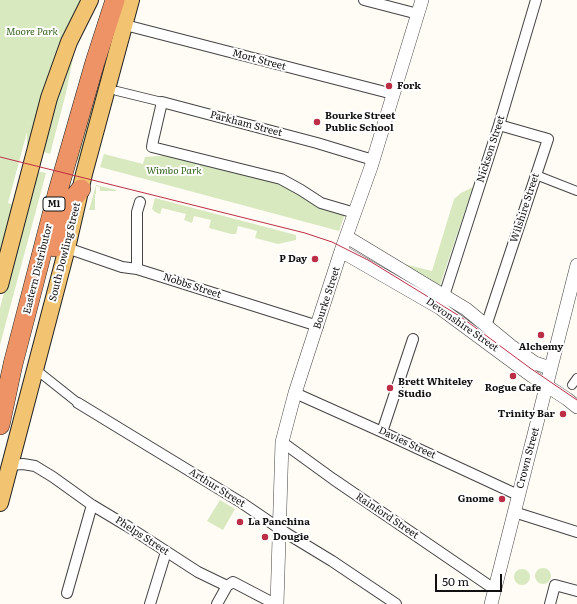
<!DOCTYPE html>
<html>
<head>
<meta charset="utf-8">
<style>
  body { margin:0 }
  #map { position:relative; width:577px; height:604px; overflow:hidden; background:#fefcf5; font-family:Literata,serif }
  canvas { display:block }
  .scale { position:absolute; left:435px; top:574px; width:67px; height:18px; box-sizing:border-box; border:2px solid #111; border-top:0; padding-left:5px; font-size:12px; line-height:14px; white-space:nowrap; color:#111; -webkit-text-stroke:3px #fff; paint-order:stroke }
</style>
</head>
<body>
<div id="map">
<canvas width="577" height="604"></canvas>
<div class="scale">50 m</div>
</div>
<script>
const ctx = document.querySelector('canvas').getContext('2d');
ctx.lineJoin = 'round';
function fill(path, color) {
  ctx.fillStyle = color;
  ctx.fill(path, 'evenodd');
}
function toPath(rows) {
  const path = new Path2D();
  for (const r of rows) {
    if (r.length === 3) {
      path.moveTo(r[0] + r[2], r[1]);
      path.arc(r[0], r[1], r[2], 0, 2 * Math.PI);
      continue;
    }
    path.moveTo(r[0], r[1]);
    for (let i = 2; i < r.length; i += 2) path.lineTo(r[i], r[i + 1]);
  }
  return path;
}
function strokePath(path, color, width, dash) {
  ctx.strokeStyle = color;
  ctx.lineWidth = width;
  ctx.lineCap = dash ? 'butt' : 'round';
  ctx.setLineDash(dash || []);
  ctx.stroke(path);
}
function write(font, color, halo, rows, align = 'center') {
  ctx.font = font + ' Literata,serif';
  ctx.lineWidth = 4;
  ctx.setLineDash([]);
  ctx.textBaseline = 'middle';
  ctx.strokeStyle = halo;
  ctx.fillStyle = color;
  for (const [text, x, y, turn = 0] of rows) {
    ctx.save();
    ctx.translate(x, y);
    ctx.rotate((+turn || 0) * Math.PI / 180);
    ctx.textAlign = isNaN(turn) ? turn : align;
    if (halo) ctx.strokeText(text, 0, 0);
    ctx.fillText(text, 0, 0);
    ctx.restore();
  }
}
const green = toPath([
  [0,0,84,0,61,45,47,80,47,82,30,145,27,145,27,132,8,203,15,205,0,260],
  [125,0,79,161,73,160,104,50],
  [76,44,66,93,50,154,44,152,50,117],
  [104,154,143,164,145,157,174,155,283,185,313,204,345,214,339,231,100,167],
  [36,171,46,173,0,345,0,308],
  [96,185,116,190,116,191,100,191,100,187,96,186,96,194,95,194,95,210,89,210],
  [473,187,441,282,440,286,404,264,432,271,454,199,461,193],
  [155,198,296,235,296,240,278,244,255,238,257,231,238,226,236,234,231,234,209,228,211,220,194,216,192,223,184,220,186,214,162,208,160,214,155,212,152,209],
  [220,500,235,509,223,530,207,521],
  [543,576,8],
  [522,577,8]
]);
const pedestrian = toPath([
  [117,91,162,102],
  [536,175,577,191],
  [39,372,78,403],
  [572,385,577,378]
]);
const minor = toPath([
  [364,0,418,14],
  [125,25,393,94],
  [355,213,321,203,301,190,281,179,152,147,153,141,162,102,317,143,373,160],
  [67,248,122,267,137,269,318,326],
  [137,269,137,212,140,202],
  [444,296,499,125,536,0],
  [486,326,548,139,499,125],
  [295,393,382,432,518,495],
  [78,403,242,503,286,533,332,561,396,604],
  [382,432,413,339],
  [282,442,333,479,494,589],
  [10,465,23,464,35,466,53,477,92,505,127,526,198,572,227,586,233,582,275,604],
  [514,512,577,532],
  [67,593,92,505],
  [150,604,166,552],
  [217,604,227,586],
  [550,604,555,585,577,591]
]);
const tertiary = toPath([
  [347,237,466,309,511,346,535,363,550,368],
  [341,251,440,308,532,376,567,399,577,407],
  [277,604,282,442,295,393,341,251,371,167,422,0],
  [491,604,577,265]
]);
const primary = toPath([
  [0,285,49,98,69,42,90,0],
  [0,503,67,248,84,174,131,0]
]);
const motorway = toPath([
  [55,247,71,201,81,189],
  [0,425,13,364,58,191,95,62,115,0]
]);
const tram = toPath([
  [0,157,305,233,332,242,368,260,461,317,530,368,577,400]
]);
const markers = [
  [389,86,4,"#bc2e45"],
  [317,122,4,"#bc2e45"],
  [315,259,4,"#bc2e45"],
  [541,335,4,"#bc2e45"],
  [513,376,4,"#bc2e45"],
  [390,388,4,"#bc2e45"],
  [563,414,4,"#bc2e45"],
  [502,499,4,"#bc2e45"],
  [240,522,4,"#bc2e45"],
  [265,537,4,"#bc2e45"]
];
const shields = [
  [54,204,22]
];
const shieldNames = [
  ["M1",54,204]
];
const parkNames = [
  ["Moore Park",32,32],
  ["Wimbo Park",174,171]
];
const streetNames = [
  ["Mort Street",259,60,15],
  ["Parkham Street",246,124,15],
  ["Nickson Street",491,149,-72],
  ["Wilshire Street",525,208,-72],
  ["South Dowling Street",65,252,-76],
  ["Eastern Distributor",38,269,-76],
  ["Nobbs Street",192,286,18],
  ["Bourke Street",327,298,-72],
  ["Devonshire Street",462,325,35],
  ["Davies Street",407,443,25],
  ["Crown Street",528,458,-75],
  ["Arthur Street",217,488,32],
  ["Rainford Street",387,516,34],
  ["Phelps Street",142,536,33]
];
const poiNames = [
  ["Fork",397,86],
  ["Bourke Street",325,116],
  ["Public School",325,128],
  ["P Day",307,259,"right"],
  ["Alchemy",541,347,"center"],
  ["Brett Whiteley",398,382],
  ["Studio",398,394],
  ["Rogue Cafe",513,388,"center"],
  ["Trinity Bar",555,414,"right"],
  ["Gnome",494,499,"right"],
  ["La Panchina",248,522],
  ["Dougie",273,537]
];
fill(green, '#d9e9bf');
strokePath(pedestrian, '#444', 10);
strokePath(minor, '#444', 12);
strokePath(tertiary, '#444', 14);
strokePath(primary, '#222', 18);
strokePath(motorway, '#222', 20);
strokePath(pedestrian, '#fff', 8);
strokePath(minor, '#fff', 10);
strokePath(tertiary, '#fff', 13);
strokePath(primary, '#f2c472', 16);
strokePath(motorway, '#ed9365', 19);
strokePath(tram, '#bc2e45', 1);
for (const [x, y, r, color] of markers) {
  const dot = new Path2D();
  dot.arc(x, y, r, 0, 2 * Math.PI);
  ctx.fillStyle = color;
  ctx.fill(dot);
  strokePath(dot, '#fff', 1.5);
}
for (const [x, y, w] of shields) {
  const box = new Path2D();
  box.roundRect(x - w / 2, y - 7, w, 14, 3);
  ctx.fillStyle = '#fff';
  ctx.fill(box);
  strokePath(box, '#111', 1);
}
write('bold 9px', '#111', null, shieldNames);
write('italic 10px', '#396723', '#fff', parkNames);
write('10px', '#111', '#fff', streetNames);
write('bold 10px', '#111', '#fff', poiNames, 'left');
</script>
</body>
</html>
